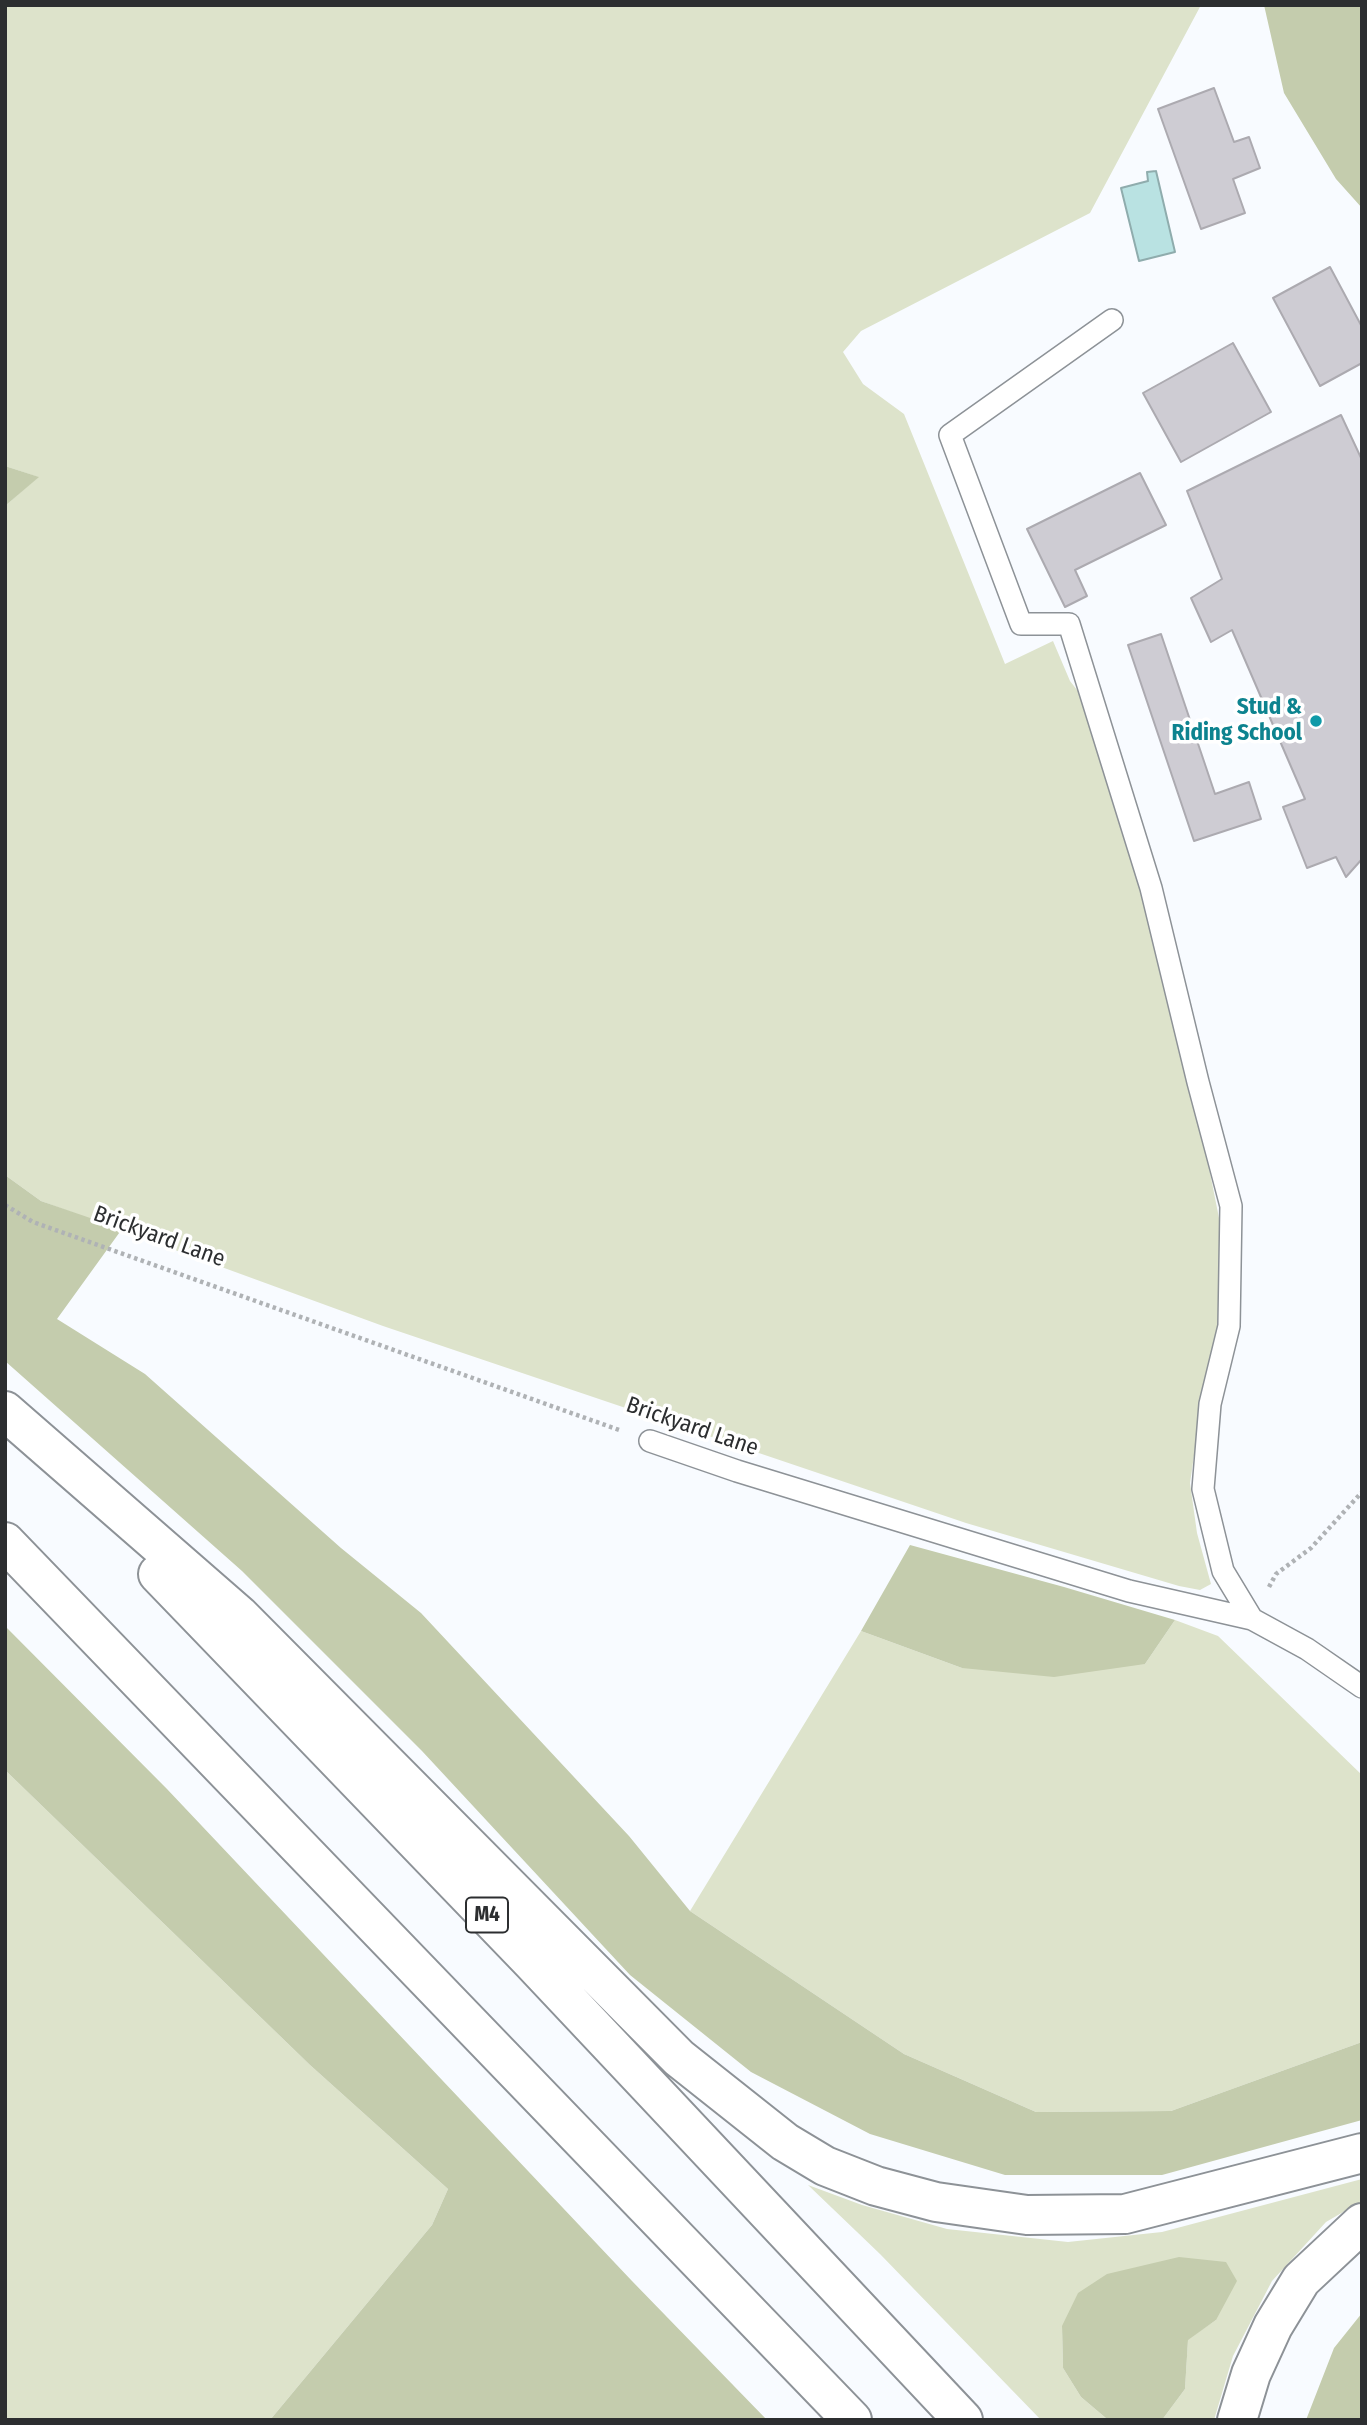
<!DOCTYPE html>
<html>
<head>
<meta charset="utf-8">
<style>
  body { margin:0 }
  #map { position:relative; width:1367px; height:2425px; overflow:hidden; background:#f8fbff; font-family:"Fira Sans Condensed",sans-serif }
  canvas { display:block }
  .frame { position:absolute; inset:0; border:7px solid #2c2e30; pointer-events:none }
</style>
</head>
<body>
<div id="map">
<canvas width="1367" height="2425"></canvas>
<div class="frame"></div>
</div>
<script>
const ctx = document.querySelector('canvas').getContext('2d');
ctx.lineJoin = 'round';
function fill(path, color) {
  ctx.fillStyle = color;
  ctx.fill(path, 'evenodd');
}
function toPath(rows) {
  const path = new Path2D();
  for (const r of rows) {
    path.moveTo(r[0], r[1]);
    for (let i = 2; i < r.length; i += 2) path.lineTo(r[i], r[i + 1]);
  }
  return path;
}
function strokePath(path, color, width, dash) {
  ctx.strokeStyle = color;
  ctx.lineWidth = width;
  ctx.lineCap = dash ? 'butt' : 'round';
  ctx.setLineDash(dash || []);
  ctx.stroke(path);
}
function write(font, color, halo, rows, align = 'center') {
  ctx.font = font + ' "Fira Sans Condensed",sans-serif';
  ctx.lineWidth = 7;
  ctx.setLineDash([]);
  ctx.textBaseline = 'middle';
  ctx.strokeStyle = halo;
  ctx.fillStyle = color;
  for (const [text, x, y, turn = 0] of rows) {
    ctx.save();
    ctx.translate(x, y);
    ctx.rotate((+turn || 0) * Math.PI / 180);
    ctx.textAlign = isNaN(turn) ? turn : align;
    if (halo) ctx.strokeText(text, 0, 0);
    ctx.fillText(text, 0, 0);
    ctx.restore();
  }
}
const green = toPath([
  [5,5,1201,5,1090,213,861,331,843,352,863,384,904,414,1005,664,1053,641,1070,681,1088,704,1132,849,1205,1148,1222,1233,1220,1325,1201,1407,1190,1483,1197,1533,1211,1584,1200,1590,1179,1586,966,1523,383,1326,41,1201,5,1175,5,506,38,477,5,466],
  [1175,1620,1218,1636,1362,1775,1362,2042,1171,2111,1036,2112,904,2054,690,1911,861,1631,962,1668,1145,1664],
  [5,1770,310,2065,448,2189,432,2225,270,2420,5,2420],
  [1362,2179,1362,2201,1326,2222,1272,2281,1233,2356,1214,2420,1162,2420,1185,2389,1188,2339,1216,2320,1062,2326,1063,2368,1081,2397,1107,2419,1118,2420,1041,2420,880,2254,808,2185,862,2205,947,2229,1068,2242,1162,2232]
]);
const forest = toPath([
  [1264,5,1362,5,1362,208,1336,179,1284,93],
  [5,466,39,477,5,506],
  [5,1175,41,1201,122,1229,57,1319,145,1374,341,1548,421,1613,629,1836,690,1911,904,2054,1036,2112,1171,2111,1362,2042,1362,2120,1162,2175,1005,2175,870,2134,751,2072,630,1975,422,1751,242,1571,5,1361],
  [910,1545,1064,1587,1175,1620,1145,1664,1054,1677,962,1668,861,1631],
  [5,1626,167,1789,632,2281,767,2420,270,2420,432,2225,448,2189,310,2065,5,1770],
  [1179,2257,1226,2262,1237,2281,1216,2320,1188,2340,1185,2389,1162,2420,1107,2419,1081,2397,1063,2368,1062,2326,1078,2293,1107,2274],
  [1362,2313,1362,2420,1306,2420,1334,2348]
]);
const water = toPath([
  [1156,171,1175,252,1139,261,1121,188,1148,181,1147,172,1156,171]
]);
const building = toPath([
  [1214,88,1234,142,1249,137,1260,168,1233,179,1245,213,1201,229,1158,109,1214,88],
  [1330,267,1362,327,1362,363,1320,386,1273,298,1330,267],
  [1233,343,1271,412,1181,462,1143,393,1233,343],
  [1341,415,1362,460,1362,859,1346,877,1336,857,1307,868,1283,807,1305,799,1232,630,1211,642,1191,598,1222,579,1187,491,1341,415],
  [1140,473,1166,525,1075,570,1087,596,1065,607,1027,529,1140,473],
  [1161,634,1215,794,1249,782,1261,819,1194,841,1128,645,1161,634]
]);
const path = toPath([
  [5,1205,33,1222,622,1431],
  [1269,1587,1276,1574,1311,1548,1362,1492]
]);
const lane = toPath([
  [1112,320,950,435,1021,624,1069,624,1151,888,1198,1082,1231,1206,1229,1326,1210,1404,1203,1489,1223,1571,1252,1619],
  [650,1441,737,1471,1129,1591,1252,1619,1307,1649,1362,1687]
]);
const highway = toPath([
  [5,1411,239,1615,679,2058,785,2142,825,2166,876,2186,936,2202,1027,2215,1125,2214,1362,2153],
  [5,1542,852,2420],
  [158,1574,532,1962,963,2420],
  [1237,2420,1251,2374,1273,2326,1301,2280,1362,2223]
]);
const markers = [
  [1316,721,7,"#0f9aa8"]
];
const shields = [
  [487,1915,42]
];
const shieldNames = [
  ["M4",487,1915]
];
const cultureNames = [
  ["Stud &",1302,708],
  ["Riding School",1302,734]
];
const streetNames = [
  ["Brickyard Lane",159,1237,20],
  ["Brickyard Lane",692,1427,19]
];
fill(green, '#dde3cb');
fill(forest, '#c4ccad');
fill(water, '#b9e2e2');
strokePath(water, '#8facad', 2);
fill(building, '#ceccd3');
strokePath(building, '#acaab0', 2);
strokePath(lane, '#8d9297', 24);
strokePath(highway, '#8d9297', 42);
strokePath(path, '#afb2b5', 4.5, [3.5, 3.5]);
strokePath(lane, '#fff', 21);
strokePath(highway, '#fff', 38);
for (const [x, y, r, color] of markers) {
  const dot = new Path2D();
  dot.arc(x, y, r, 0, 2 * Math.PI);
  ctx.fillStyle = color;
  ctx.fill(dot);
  strokePath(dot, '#fff', 2.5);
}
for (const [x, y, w] of shields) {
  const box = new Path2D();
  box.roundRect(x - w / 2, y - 17.5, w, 35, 5);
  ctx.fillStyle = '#fff';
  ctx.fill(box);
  strokePath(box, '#2c2e30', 2);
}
write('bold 21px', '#2c2e30', null, shieldNames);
write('bold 23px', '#0d838f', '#fff', cultureNames, 'right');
write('23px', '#2c2e30', '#fff', streetNames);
</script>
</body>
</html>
